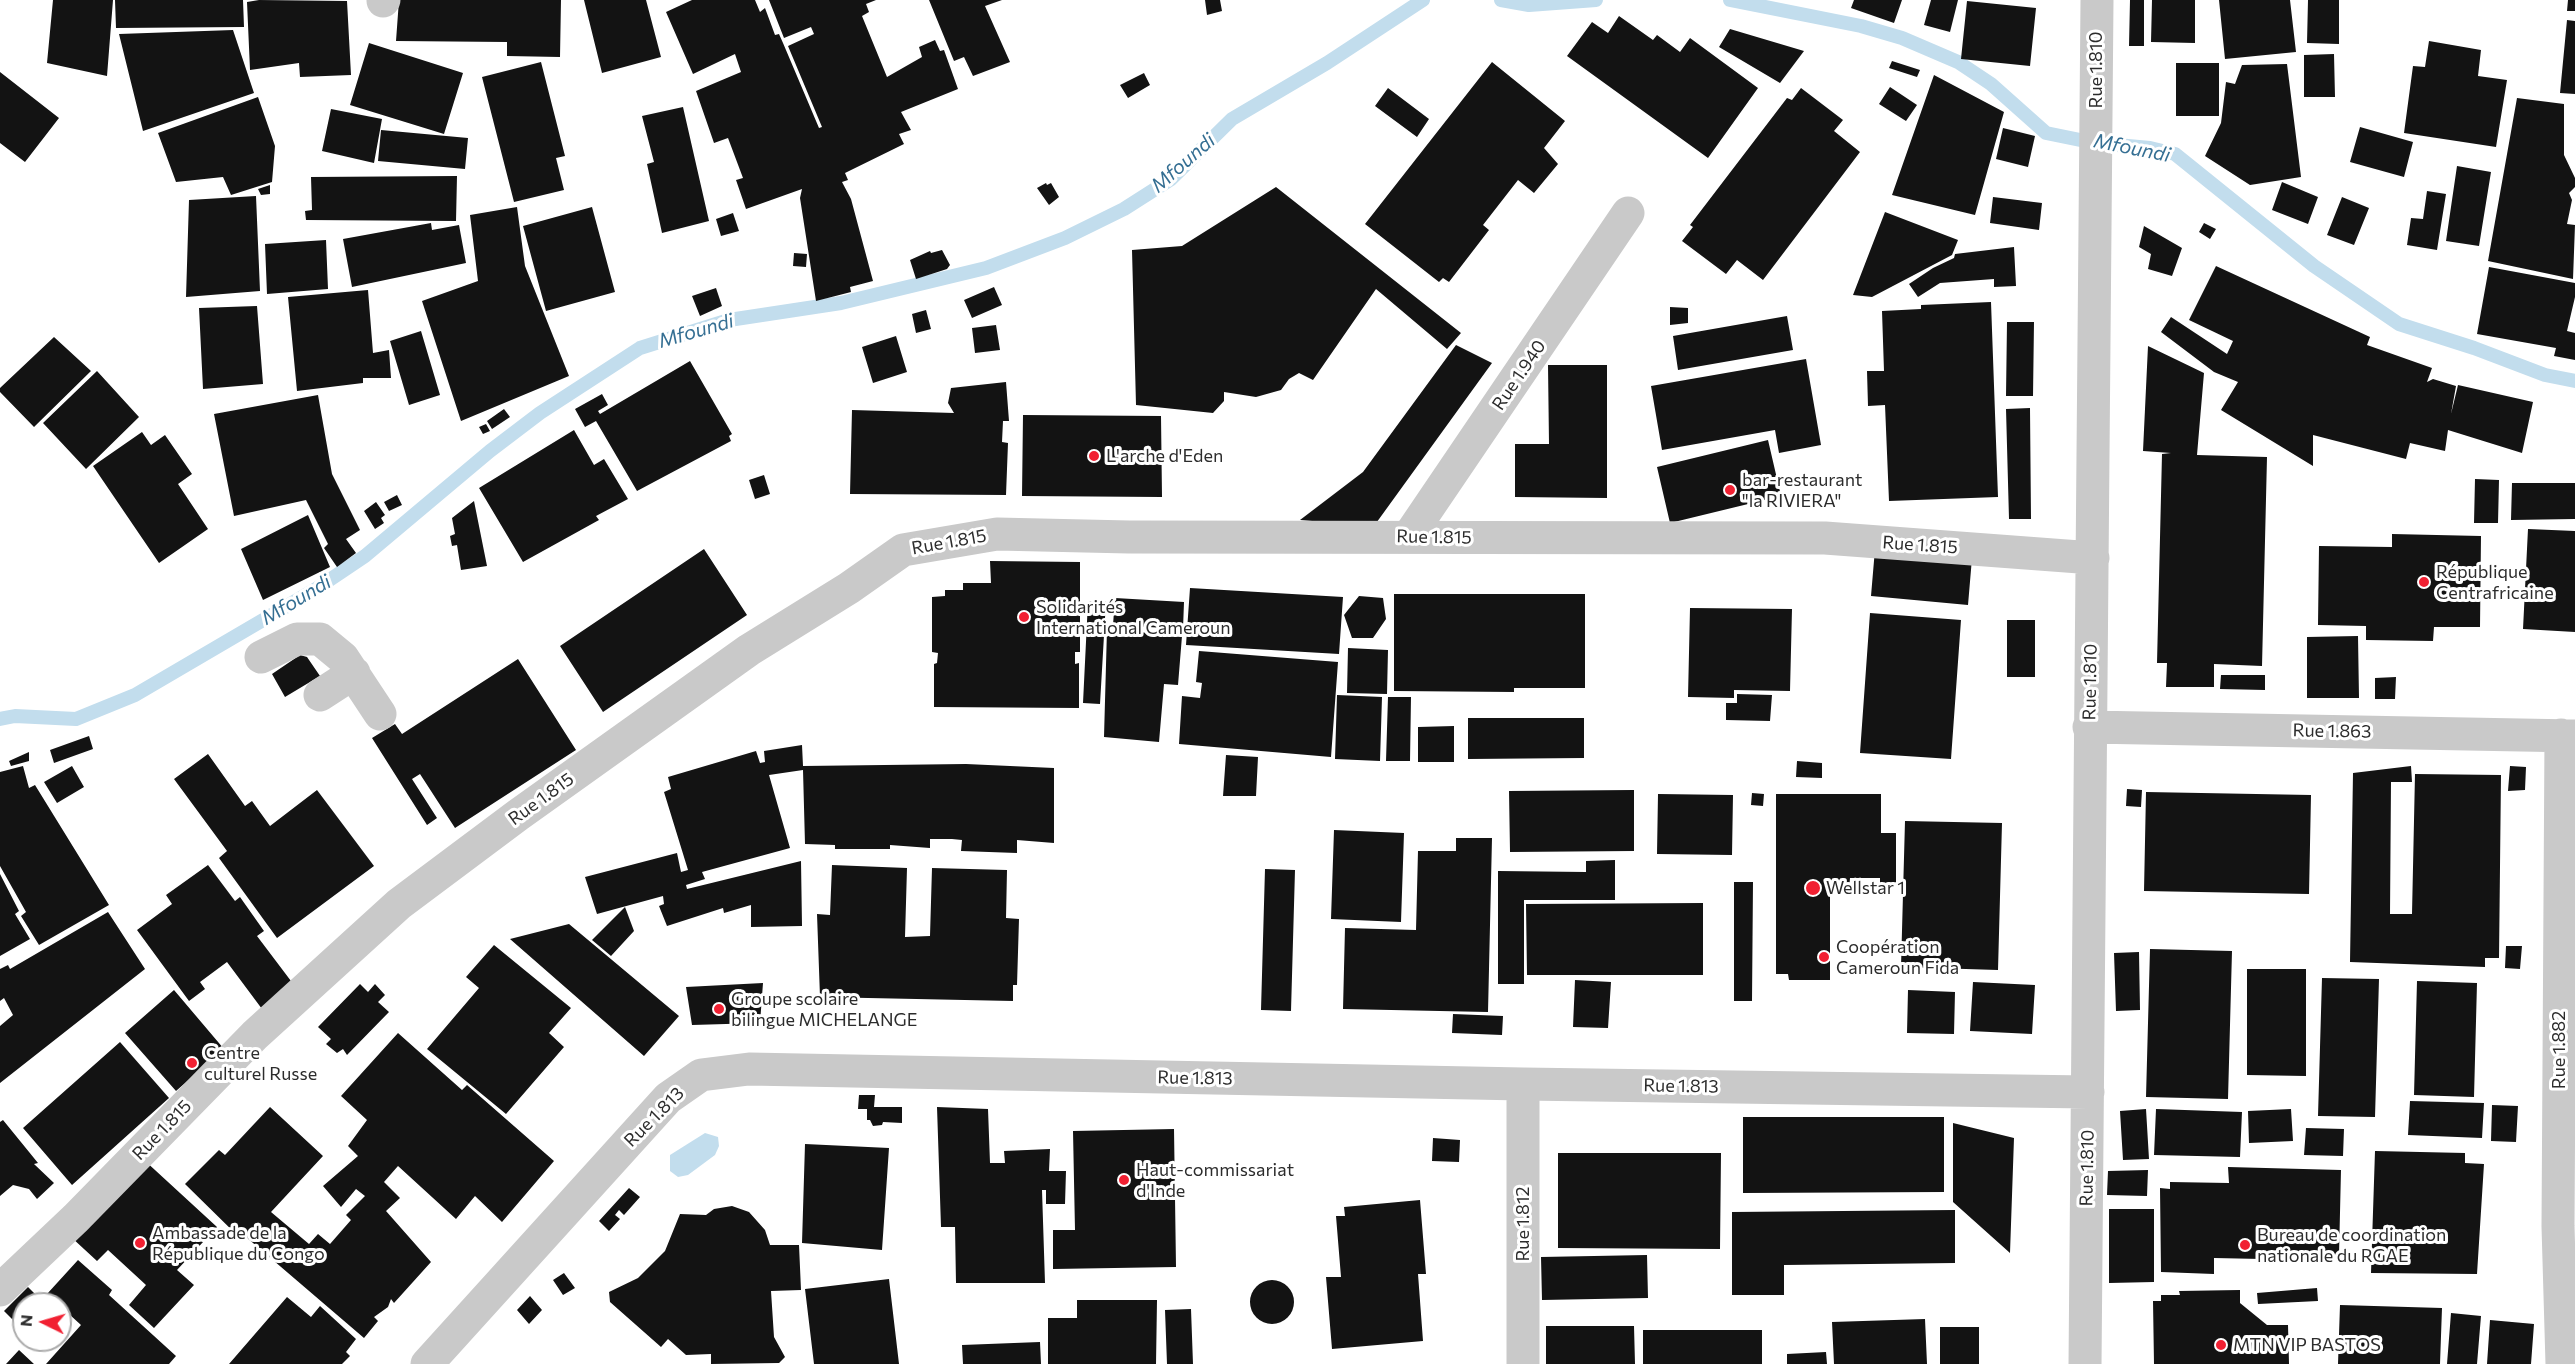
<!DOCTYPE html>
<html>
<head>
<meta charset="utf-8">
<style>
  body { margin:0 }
  #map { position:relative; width:2575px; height:1364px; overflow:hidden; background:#fff; font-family:Commissioner,sans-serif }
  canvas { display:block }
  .north { position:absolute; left:12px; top:1292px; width:60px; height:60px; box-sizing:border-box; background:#fff; border:2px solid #ababab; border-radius:50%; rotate:275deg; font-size:16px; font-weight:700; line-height:24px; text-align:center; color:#2c2c2c }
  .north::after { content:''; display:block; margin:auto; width:21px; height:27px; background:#f12032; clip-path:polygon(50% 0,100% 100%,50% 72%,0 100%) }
</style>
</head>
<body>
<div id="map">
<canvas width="2575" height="1364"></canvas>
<div class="north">N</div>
</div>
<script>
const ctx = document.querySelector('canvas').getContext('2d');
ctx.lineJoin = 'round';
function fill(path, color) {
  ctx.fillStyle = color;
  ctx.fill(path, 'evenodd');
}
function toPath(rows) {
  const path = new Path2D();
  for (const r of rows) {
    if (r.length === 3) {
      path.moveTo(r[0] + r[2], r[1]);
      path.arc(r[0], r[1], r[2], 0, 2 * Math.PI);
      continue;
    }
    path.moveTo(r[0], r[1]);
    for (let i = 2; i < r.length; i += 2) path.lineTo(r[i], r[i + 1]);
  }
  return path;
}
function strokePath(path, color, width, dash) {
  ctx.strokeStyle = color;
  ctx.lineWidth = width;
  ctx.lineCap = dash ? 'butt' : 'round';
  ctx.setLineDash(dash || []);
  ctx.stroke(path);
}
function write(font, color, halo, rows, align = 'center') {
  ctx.font = font + ' Commissioner,sans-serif';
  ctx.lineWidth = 6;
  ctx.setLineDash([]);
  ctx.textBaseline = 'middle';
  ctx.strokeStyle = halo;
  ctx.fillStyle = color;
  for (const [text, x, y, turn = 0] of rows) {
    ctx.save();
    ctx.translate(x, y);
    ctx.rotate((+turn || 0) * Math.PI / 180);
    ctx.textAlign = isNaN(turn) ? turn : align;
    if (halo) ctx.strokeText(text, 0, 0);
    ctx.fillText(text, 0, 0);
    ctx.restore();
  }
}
const water = toPath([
  [705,1133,718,1137,719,1146,715,1155,688,1175,678,1177,670,1171,670,1155]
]);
const stream = toPath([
  [1501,0,1529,5,1596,0],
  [1730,0,1861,26,1902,38,1958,62,1991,84,2046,133,2095,143,2150,148,2175,154,2314,266,2399,324,2474,348,2545,375,2575,381],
  [0,719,15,716,76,719,135,695,316,589,365,556,490,451,540,413,640,348,729,320,841,303,986,268,1065,238,1124,209,1171,179,1232,119,1327,63,1423,0]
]);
const building = toPath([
  [53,0,113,0,107,76,47,63],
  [115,0,243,0,244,27,116,28],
  [259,0,347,1,351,75,300,77,299,63,250,70,247,2],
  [399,0,561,0,560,57,507,56,507,42,396,41],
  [584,0,646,0,661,57,602,73],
  [692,0,755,0,760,12,765,8,775,35,779,34,783,43,819,128,822,127,788,46,814,34,811,27,784,38,769,0,876,0,866,4,869,12,862,16,887,77,922,57,919,47,935,40,940,51,944,50,958,89,901,112,911,130,899,134,904,144,845,173,848,180,842,182,851,199,873,281,850,287,851,292,816,301,800,198,802,189,746,209,736,180,743,178,728,138,714,143,696,91,741,72,735,54,693,74,666,12],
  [929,0,1002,0,985,6,1010,62,973,76,964,57,954,61],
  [1205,0,1220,0,1222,11,1207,15],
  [1854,0,1902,0,1894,23,1851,8],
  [1931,0,1958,0,1950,32,1924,25],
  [2130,0,2144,0,2144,46,2129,46],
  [2152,0,2195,0,2195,43,2151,42],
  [2219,0,2290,0,2296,52,2225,59],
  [2308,0,2339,0,2339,44,2307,43],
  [2568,0,2575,0,2575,11,2567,11],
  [1967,1,2036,8,2030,66,1961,59],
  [1619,16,1653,40,1657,35,1680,52,1690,38,1758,88,1708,158,1567,56,1592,22,1608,33],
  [2567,20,2575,21,2575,94,2560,93],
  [1730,29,1804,51,1780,83,1719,47],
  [233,30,254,93,143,131,119,34],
  [2429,41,2481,50,2478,76,2507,80,2496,147,2404,133,2413,66,2425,67],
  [369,43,463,73,444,134,350,105],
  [2334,54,2335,97,2304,97,2304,55],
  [1892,61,1920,70,1917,77,1889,68],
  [541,62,565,156,556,158,564,190,514,202,482,77],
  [1492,62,1565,121,1544,148,1558,164,1534,193,1518,180,1483,225,1489,230,1449,282,1443,278,1439,282,1365,224],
  [2176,63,2219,63,2219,116,2176,116],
  [2287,64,2301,177,2250,185,2205,156,2221,123,2226,82,2235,84,2242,65],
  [0,72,59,118,25,162,0,143],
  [1144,73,1150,85,1128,98,1120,85],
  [1934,75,2004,112,1975,215,1892,195],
  [1890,87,1917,105,1906,121,1879,104],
  [1388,88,1429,119,1417,137,1375,106],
  [1801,88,1843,120,1834,131,1860,152,1763,280,1737,260,1726,274,1682,241,1693,227,1690,225,1787,98,1792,100],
  [258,97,275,146,272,182,231,195,223,177,176,182,158,133],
  [2517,98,2564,104,2564,155,2575,178,2575,187,2569,193,2572,200,2567,224,2575,225,2573,279,2488,261],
  [683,107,709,221,662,233,647,164,654,162,642,116],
  [331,109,382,119,374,163,322,151],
  [2360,127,2413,142,2404,177,2350,162],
  [2003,128,2035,136,2028,167,1996,159],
  [381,130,468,138,465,169,378,161],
  [2457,166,2491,172,2479,246,2446,241],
  [457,176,456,221,306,220,305,211,312,210,311,177],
  [2282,182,2318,197,2308,224,2272,210],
  [1046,183,1047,185,1051,183,1059,197,1049,205,1037,188],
  [270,185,270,194,261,195,258,189],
  [1276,187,1461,333,1447,349,1376,289,1313,380,1299,373,1289,379,1281,390,1256,397,1224,392,1224,401,1213,413,1136,405,1132,250,1182,246],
  [2427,191,2446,194,2437,250,2407,245,2411,218,2423,219],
  [256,196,260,291,186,297,189,200],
  [1993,197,2042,203,2039,230,1990,223],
  [2342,197,2369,208,2354,245,2327,235],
  [517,207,525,266,569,376,461,421,422,301,478,281,470,215],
  [592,207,615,292,546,311,523,226],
  [1885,212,1958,240,1952,255,1872,297,1853,295],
  [733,213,739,231,721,236,716,219],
  [431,223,432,230,459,225,466,263,352,287,343,239],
  [2204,223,2216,229,2210,239,2199,232],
  [2144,226,2182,248,2172,276,2148,269,2151,254,2139,247],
  [326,240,328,289,267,294,265,244],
  [2014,247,2016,286,1994,287,1994,279,1940,283,1918,297,1909,284,1933,268,1954,258,1955,254],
  [942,250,950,265,947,269,916,279,910,260,930,251,931,253],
  [794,253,807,254,806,267,793,266],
  [2216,266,2370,337,2367,345,2432,368,2427,382,2433,379,2456,386,2451,414,2458,385,2533,402,2522,453,2448,430,2445,451,2410,443,2406,459,2313,435,2313,466,2221,410,2238,382,2214,372,2161,332,2171,317,2227,354,2233,341,2189,320],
  [2489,267,2575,283,2575,297,2567,331,2575,333,2575,360,2554,356,2556,348,2477,334],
  [994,287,1002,305,972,318,964,300],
  [716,288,722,306,700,316,692,296],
  [368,290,373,353,389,350,391,378,363,378,363,383,297,391,288,297],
  [1991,302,1998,497,1889,501,1885,405,1868,406,1867,371,1884,371,1882,311,1921,309,1921,305],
  [257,306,263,384,203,389,199,308],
  [1670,307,1688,308,1688,323,1670,325],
  [926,310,931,329,916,333,912,314],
  [1787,316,1793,350,1678,370,1673,336],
  [2007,322,2034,322,2033,396,2006,396],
  [996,325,1000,350,975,353,972,328],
  [421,331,440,395,409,405,390,341],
  [896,336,907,372,873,383,862,347],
  [54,337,91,371,34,427,0,392,0,388],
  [1456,345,1492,363,1374,526,1300,520,1363,472],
  [2148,346,2204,373,2197,455,2267,457,2262,666,2214,664,2214,687,2166,687,2167,663,2157,663,2162,454,2171,453,2143,451],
  [1806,359,1821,445,1779,453,1775,430,1662,450,1651,386],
  [690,361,732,434,729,436,731,441,637,491,596,421,585,427,575,409,602,394,608,405,598,411,600,414],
  [1548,365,1607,365,1607,498,1515,497,1515,444,1549,444],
  [97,371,139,417,86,469,43,423],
  [1006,382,1009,421,1003,421,1002,442,1008,443,1006,495,850,494,852,410,954,413,948,403,951,388],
  [318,395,332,474,360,530,346,539,356,553,337,567,324,548,328,544,306,500,234,516,214,414],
  [2030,408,2031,519,2009,519,2006,409],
  [504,409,510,417,492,429,487,421],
  [1023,415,1161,416,1162,497,1022,496],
  [486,424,490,431,483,434,479,427],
  [574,430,594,465,604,459,628,499,596,516,599,520,523,562,479,488],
  [142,432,151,445,165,435,192,474,178,484,208,529,159,563,93,466],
  [1768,440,1781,496,1670,523,1657,467],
  [764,475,770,494,755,499,749,480],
  [2475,479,2499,480,2498,523,2474,523],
  [2512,483,2575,483,2575,519,2511,520],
  [397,495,402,505,389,511,384,502],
  [474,501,487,566,461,570,457,545,452,546,450,536,455,534,452,518],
  [376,502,385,515,381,518,384,523,375,529,364,511],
  [308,515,330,567,263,600,241,549],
  [2528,529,2575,531,2575,632,2523,629],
  [2392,534,2481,536,2480,627,2434,627,2433,641,2366,640,2366,626,2318,625,2319,546,2392,547],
  [704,549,747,615,603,712,560,646],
  [1875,549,1972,558,1968,605,1871,596],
  [990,561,1080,562,1080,652,1075,652,1075,664,1079,663,1079,708,934,707,934,664,937,663,938,653,932,652,932,597,945,596,945,590,963,590,963,583,991,583],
  [1190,588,1343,597,1339,654,1186,645],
  [1394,594,1585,594,1585,688,1514,688,1514,692,1394,691],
  [1359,596,1383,598,1386,619,1373,638,1352,638,1344,615],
  [1115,598,1184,602,1183,629,1113,625],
  [1088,601,1106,601,1100,704,1083,703],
  [1690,608,1792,609,1790,691,1734,690,1734,698,1688,697],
  [1870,613,1961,620,1951,759,1860,753],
  [2007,620,2035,620,2035,677,2007,677],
  [1107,629,1182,636,1178,685,1164,684,1159,742,1104,737],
  [2358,636,2359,698,2307,698,2307,637],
  [1348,648,1388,650,1387,694,1347,693],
  [1199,651,1338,662,1331,757,1179,744,1182,696,1200,698,1202,683,1196,682],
  [300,655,307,657,320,676,285,697,272,674],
  [518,659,576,750,455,828,420,774,412,779,437,818,427,825,372,738,395,724,402,734],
  [2221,675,2265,675,2265,690,2220,689],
  [2396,677,2395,699,2375,699,2375,678],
  [1737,694,1772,695,1770,721,1726,720,1726,703,1737,703],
  [1337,695,1382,697,1380,761,1335,759],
  [1388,697,1411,697,1410,761,1386,761],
  [1468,718,1584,718,1584,758,1468,759],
  [1454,726,1454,762,1418,762,1418,727],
  [89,736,93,749,54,763,50,750],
  [802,745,803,766,966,764,1054,768,1054,843,1017,840,1017,853,961,851,962,840,952,839,930,839,930,848,890,845,890,849,835,849,835,845,805,844,803,770,769,775,790,848,702,872,705,879,686,885,687,889,801,861,802,926,751,927,751,905,724,913,723,908,667,926,659,906,664,904,663,896,597,914,585,877,677,853,681,872,688,870,664,792,671,789,668,777,756,751,760,763,765,762,764,751],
  [29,752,29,761,11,766,9,761],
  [208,754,245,806,252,801,270,826,317,790,374,866,277,938,219,858,227,851,174,779],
  [1226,755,1258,757,1256,796,1223,796],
  [1797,761,1822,763,1822,778,1796,777],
  [23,766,29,788,35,785,109,905,39,945,21,916,26,912,0,866,0,772],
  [72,766,84,787,57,803,44,782],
  [2411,766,2412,782,2391,782,2390,914,2412,914,2415,774,2501,775,2499,958,2485,958,2485,967,2350,962,2353,773],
  [2510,766,2526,767,2525,790,2508,791],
  [2127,789,2142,790,2141,807,2126,806],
  [1634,790,1634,851,1510,852,1509,791],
  [2146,792,2311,795,2309,894,2144,891],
  [1752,793,1764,794,1763,806,1751,805],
  [1658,794,1733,795,1732,855,1657,854],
  [1776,794,1881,794,1881,833,1896,833,1896,886,1880,886,1880,878,1850,878,1849,890,1830,889,1830,980,1789,980,1788,974,1776,974],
  [1905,821,2002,823,1998,970,1901,967],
  [1334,830,1404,833,1401,922,1331,919],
  [1456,838,1492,838,1488,1012,1343,1009,1345,928,1416,930,1418,851,1456,851],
  [1615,860,1615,900,1524,900,1524,984,1498,984,1498,871,1586,872,1586,861],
  [208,865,235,901,240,897,264,931,257,936,294,985,262,1009,227,962,200,982,205,989,189,1001,137,930,172,904,166,895],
  [832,865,907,868,905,937,930,936,932,868,1007,870,1006,918,1019,919,1017,985,1013,985,1013,1001,820,997,817,914,830,915],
  [1265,869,1295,870,1291,1011,1261,1010],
  [0,874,19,911,15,914,30,939,0,956],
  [1734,882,1753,882,1752,1001,1734,1001],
  [1703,903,1703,975,1527,975,1526,904],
  [625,907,634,931,611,956,592,940],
  [108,912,145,969,0,1083,0,1026,13,1015,4,998,0,1001,0,969,8,965,10,969],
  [569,924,679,1016,644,1056,510,939],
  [494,945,571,1008,549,1033,564,1047,506,1114,427,1049,479,988,466,977],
  [2506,946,2522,946,2520,969,2505,968],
  [2150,949,2232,951,2228,1099,2146,1097],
  [2139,952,2140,1010,2116,1011,2114,953],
  [2247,969,2306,969,2306,1076,2247,1075],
  [2322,978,2379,979,2375,1117,2318,1116],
  [1575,980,1611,982,1608,1028,1573,1027],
  [2417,981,2477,983,2474,1097,2414,1095],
  [1973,982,2035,985,2032,1034,1970,1031],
  [763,983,760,1023,692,1025,686,987],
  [360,984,368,992,375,984,385,995,378,1002,389,1012,347,1055,343,1049,337,1053,326,1044,331,1039,318,1027],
  [174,990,224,1049,176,1091,125,1033],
  [1908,990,1955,992,1954,1034,1907,1033],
  [1453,1014,1503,1016,1502,1035,1452,1033],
  [398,1033,462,1090,467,1085,554,1161,502,1222,475,1196,456,1219,398,1166,384,1182,400,1198,386,1211,431,1262,394,1303,391,1299,388,1307,374,1317,378,1321,364,1338,246,1237,243,1241,185,1184,219,1150,225,1155,270,1107,323,1156,271,1212,309,1244,318,1234,330,1244,351,1220,346,1215,365,1196,356,1189,341,1207,323,1186,358,1156,348,1146,367,1120,341,1096],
  [120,1042,169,1098,72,1185,23,1128],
  [859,1095,875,1095,874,1107,902,1107,902,1123,883,1122,882,1125,873,1126,870,1120,867,1120,867,1109,858,1109],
  [2410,1101,2484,1103,2482,1138,2408,1135],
  [2492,1105,2518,1106,2516,1142,2491,1141],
  [937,1107,988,1109,990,1163,1005,1163,1004,1151,1050,1149,1049,1171,1066,1171,1065,1204,1046,1204,1046,1190,1042,1190,1045,1283,956,1283,955,1227,941,1227],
  [2146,1109,2149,1159,2123,1160,2120,1111],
  [2156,1109,2242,1112,2240,1157,2154,1155],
  [2291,1109,2293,1141,2249,1143,2248,1111],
  [1743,1117,1944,1117,1944,1192,1743,1193],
  [3,1120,38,1163,34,1164,54,1183,37,1199,29,1189,13,1185,0,1196,0,1122],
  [1953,1123,2014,1138,2010,1253,1953,1202],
  [2306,1128,2344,1129,2343,1156,2304,1155],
  [1174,1129,1176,1267,1053,1269,1053,1230,1075,1230,1073,1131],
  [1433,1138,1460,1140,1459,1162,1432,1161],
  [805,1144,889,1148,882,1250,802,1243],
  [2375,1151,2465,1153,2465,1163,2484,1164,2477,1274,2371,1273],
  [1558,1153,1721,1153,1720,1249,1558,1248],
  [143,1159,217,1227,177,1270,194,1285,154,1328,129,1305,146,1285,108,1250,97,1261,71,1237],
  [2228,1167,2341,1170,2339,1255,2309,1254,2309,1260,2214,1258,2214,1274,2161,1272,2160,1188,2170,1189,2170,1182,2229,1183],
  [2148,1170,2147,1196,2107,1195,2108,1171],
  [629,1188,640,1197,624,1215,619,1210,615,1215,620,1219,609,1231,599,1221],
  [1420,1200,1426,1274,1418,1274,1423,1341,1332,1349,1326,1277,1341,1277,1336,1216,1345,1216,1344,1207],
  [732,1206,749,1212,765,1230,770,1245,799,1245,801,1290,771,1291,774,1337,785,1357,779,1363,711,1364,711,1354,686,1355,668,1339,661,1347,610,1302,609,1292,638,1278,665,1251,680,1214,706,1215,714,1209],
  [2109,1209,2154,1209,2154,1282,2109,1283],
  [1955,1210,1955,1263,1784,1265,1784,1295,1732,1295,1732,1212],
  [1647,1255,1648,1298,1542,1300,1541,1257],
  [78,1260,112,1290,109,1295,176,1356,169,1364,46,1364,81,1325,47,1294],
  [564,1273,575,1288,563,1295,553,1280],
  [889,1279,899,1364,814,1364,805,1289],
  [1272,1302,22],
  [28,1287,45,1304,24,1304,24,1331,4,1311],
  [2317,1288,2318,1301,2258,1304,2257,1293],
  [2240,1290,2240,1303,2267,1325,2288,1325,2289,1364,2154,1364,2153,1301,2161,1301,2161,1295,2180,1295,2179,1291],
  [530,1296,542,1310,529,1324,517,1310],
  [287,1297,311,1317,320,1306,356,1339,346,1352,350,1356,342,1364,229,1364],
  [1077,1300,1157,1300,1156,1364,1048,1364,1048,1318,1077,1318],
  [2340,1305,2442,1308,2440,1364,2338,1364],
  [1191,1309,1193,1364,1167,1364,1165,1310],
  [2451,1313,2481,1316,2477,1364,2447,1364],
  [1925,1319,1927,1364,1834,1364,1832,1322],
  [2490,1320,2534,1324,2531,1364,2487,1364],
  [1546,1326,1634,1326,1635,1364,1546,1364],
  [1940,1327,1979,1327,1979,1364,1940,1364],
  [1643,1330,1762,1330,1762,1364,1643,1364],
  [1040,1342,1041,1364,963,1364,962,1345],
  [19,1350,34,1364,6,1364],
  [1826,1352,1827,1364,1787,1364,1787,1354]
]);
const minor = toPath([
  [383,1,384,0],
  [1409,536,1628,213],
  [261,657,297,639,320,639,343,658,380,714],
  [320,695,354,673],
  [2089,727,2575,736],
  [2561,735,2558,1226,2562,1364],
  [1523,1084,1523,1364],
  [0,1290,76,1218,255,1035,399,904,518,815,749,650,849,588,903,550,997,534,1129,537,1825,538,2093,558],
  [427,1364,668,1098,701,1075,749,1069,1523,1084,2088,1092],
  [2085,1364,2097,0]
]);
const markers = [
  [1094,456,6,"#f12032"],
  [1730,490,6,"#f12032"],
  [2424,582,6,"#f12032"],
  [1024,617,6,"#f12032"],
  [1813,888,8,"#f12032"],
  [1824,957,6,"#f12032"],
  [719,1009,6,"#f12032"],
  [192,1063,6,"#f12032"],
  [1124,1180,6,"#f12032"],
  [140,1243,6,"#f12032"],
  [2245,1245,6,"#f12032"],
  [2221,1345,6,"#f12032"]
];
const streetNames = [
  ["Rue 1.810",2096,70,-90],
  ["Rue 1.940",1519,375,-56],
  ["Rue 1.815",1434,537,1],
  ["Rue 1.815",949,542,-10],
  ["Rue 1.815",1920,545,4],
  ["Rue 1.810",2090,682,-89],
  ["Rue 1.863",2332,731,1],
  ["Rue 1.815",541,799,-36],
  ["Rue 1.882",2559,1050,-90],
  ["Rue 1.813",1195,1078,1],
  ["Rue 1.813",1681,1086,1],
  ["Rue 1.813",654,1117,-45],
  ["Rue 1.815",162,1130,-46],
  ["Rue 1.810",2087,1168,-89],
  ["Rue 1.812",1523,1224,-90]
];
const poiNames = [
  ["L'arche d'Eden",1106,456],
  ["bar-restaurant",1742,480],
  ["\"la RIVIERA\"",1742,501],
  ["République",2436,572],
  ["Centrafricaine",2436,593],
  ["Solidarités",1036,607],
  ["International Cameroun",1036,628],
  ["Wellstar 1",1826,888],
  ["Coopération",1836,947],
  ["Cameroun Fida",1836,968],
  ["Groupe scolaire",731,999],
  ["bilingue MICHELANGE",731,1020],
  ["Centre",204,1053],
  ["culturel Russe",204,1074],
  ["Haut-commissariat",1136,1170],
  ["d'Inde",1136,1191],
  ["Ambassade de la",152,1233],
  ["République du Congo",152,1254],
  ["Bureau de coordination",2257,1235],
  ["nationale du RGAE",2257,1256],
  ["MTN VIP BASTOS",2233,1345]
];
const waterNames = [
  ["Mfoundi",2132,148,11],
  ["Mfoundi",1183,163,-41],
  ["Mfoundi",696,331,-16],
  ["Mfoundi",296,600,-31]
];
fill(water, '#c2dded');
strokePath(stream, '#c2dded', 14);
fill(building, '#131313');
strokePath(minor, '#c9c9c9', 33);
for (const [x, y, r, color] of markers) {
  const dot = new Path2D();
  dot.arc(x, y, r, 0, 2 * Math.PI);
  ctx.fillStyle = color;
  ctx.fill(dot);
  strokePath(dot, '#fff', 2);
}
write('18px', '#2c2c2c', '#fff', streetNames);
write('18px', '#2c2c2c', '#fff', poiNames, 'left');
write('italic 20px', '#356f93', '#fff', waterNames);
</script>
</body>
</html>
